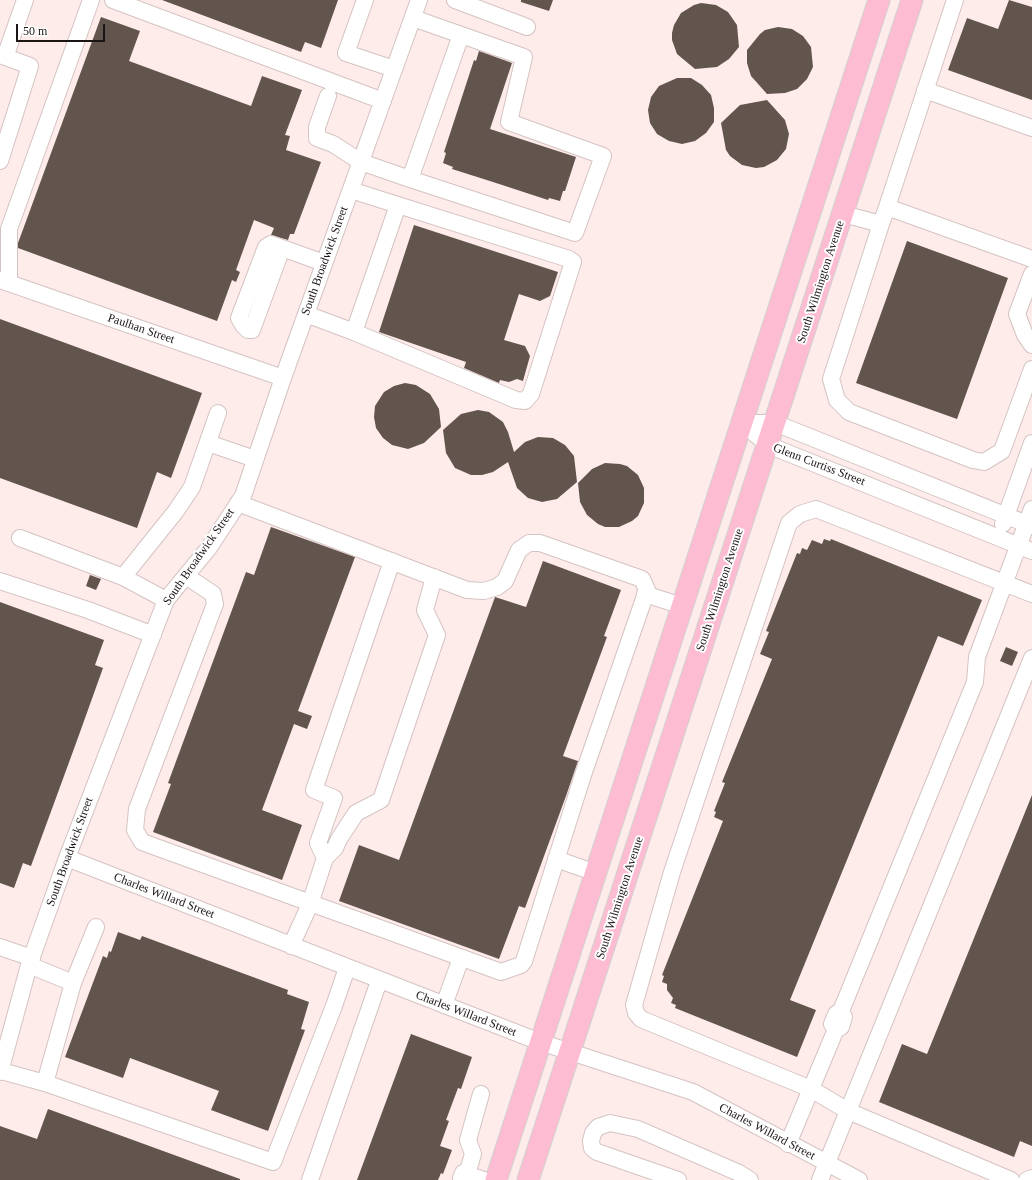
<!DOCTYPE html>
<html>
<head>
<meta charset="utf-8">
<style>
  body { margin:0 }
  #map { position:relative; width:1032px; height:1180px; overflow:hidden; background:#feecea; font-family:"Times New Roman",serif }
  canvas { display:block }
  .scale { position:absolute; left:16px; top:24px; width:89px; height:18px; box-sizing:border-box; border:2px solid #1b1514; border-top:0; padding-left:5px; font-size:12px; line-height:14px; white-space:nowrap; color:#1b1514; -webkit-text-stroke:3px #fefefe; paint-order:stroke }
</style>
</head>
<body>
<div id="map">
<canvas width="1032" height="1180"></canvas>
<div class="scale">50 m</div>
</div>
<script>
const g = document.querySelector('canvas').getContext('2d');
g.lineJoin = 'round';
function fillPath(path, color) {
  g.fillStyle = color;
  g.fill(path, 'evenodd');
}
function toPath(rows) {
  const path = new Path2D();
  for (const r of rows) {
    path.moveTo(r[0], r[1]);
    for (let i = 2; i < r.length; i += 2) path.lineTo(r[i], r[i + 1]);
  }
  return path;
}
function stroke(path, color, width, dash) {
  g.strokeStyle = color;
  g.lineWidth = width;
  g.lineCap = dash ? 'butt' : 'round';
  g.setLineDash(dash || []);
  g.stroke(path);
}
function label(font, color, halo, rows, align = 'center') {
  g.font = font + ' "Times New Roman",serif';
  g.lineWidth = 4;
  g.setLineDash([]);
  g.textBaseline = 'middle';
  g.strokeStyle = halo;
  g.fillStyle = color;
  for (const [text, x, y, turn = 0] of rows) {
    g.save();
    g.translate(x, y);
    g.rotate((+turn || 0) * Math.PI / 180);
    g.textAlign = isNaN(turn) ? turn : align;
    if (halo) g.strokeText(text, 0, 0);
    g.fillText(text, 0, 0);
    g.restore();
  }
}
const building = toPath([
  [162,0,338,0,321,48,305,42,301,52],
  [521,0,553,0,549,11,521,2],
  [1009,0,1032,7,1032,100,948,70,967,18,998,29],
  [701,3,716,5,728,12,737,25,739,47,729,59,717,67,695,69,677,54,672,40,672,33,674,25,681,13,694,5],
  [101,17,140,31,129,61,251,106,262,76,302,90,285,135,290,136,286,150,321,162,294,234,290,234,288,240,271,235,274,228,254,220,236,270,240,272,236,282,232,280,217,321,18,248,18,243],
  [778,27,792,29,803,36,811,47,813,67,807,79,797,89,785,93,767,94,751,76,747,63,747,50,760,34,765,30],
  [479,51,512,63,490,129,576,157,565,191,563,191,560,201,549,198,548,200,493,182,452,169,453,167,443,163,446,153,444,152,474,60,476,61],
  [677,78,691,78,702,85,711,95,714,108,714,122,706,133,695,141,682,144,669,141,657,134,650,123,648,110,651,97,659,86],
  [767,100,785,120,789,134,786,149,777,160,764,167,756,168,742,165,730,156,726,150,721,123,740,105],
  [414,225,558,272,550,296,540,301,519,294,504,340,525,346,530,356,523,381,517,379,509,382,500,380,499,383,464,368,466,362,379,332],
  [907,241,1008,278,957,419,856,383],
  [0,319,202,393,171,478,157,472,137,528,0,478],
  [405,383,416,385,430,394,439,409,441,427,424,443,408,449,392,445,383,438,376,428,374,417,375,406,384,392,394,386],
  [478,410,489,412,503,422,508,432,514,452,525,442,538,437,553,438,565,445,574,456,577,482,557,499,542,502,528,498,517,488,508,462,493,472,482,475,471,475,455,468,446,453,443,430,461,414],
  [605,463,620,464,627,466,638,475,644,488,644,503,638,516,632,521,619,527,605,527,598,524,587,515,580,502,578,483,592,469],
  [271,527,355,557,298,711,312,716,307,729,294,724,262,810,302,825,282,880,153,832,171,784,168,783,246,572,254,575],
  [824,539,830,541,831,539,982,600,963,646,938,636,790,1000,816,1010,797,1057,675,1008,676,1005,671,1003,673,998,667,990,667,984,662,982,664,976,662,975,723,821,714,817,716,812,714,811,725,783,722,782,772,659,760,654,769,632,766,631,797,553,800,554,802,548,807,550,812,540,822,544],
  [543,561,621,590,604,636,607,637,563,756,578,761,566,796,525,908,519,906,499,959,339,901,359,845,399,860,495,597,526,607],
  [90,575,101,579,96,590,86,586],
  [0,602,104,640,95,665,103,668,75,746,31,866,23,863,14,888,0,883],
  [1006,647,1018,652,1012,666,1000,661],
  [1032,795,1032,1146,1020,1141,1014,1157,879,1102,902,1044,927,1054],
  [118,932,140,940,142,936,288,990,287,994,309,1002,301,1029,305,1030,268,1131,211,1110,219,1091,130,1058,123,1078,65,1057,103,956,107,958,109,951,111,952],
  [411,1034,472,1057,461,1089,458,1088,446,1120,449,1121,440,1146,452,1150,443,1174,441,1173,438,1180,357,1180],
  [48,1109,240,1179,240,1180,0,1180,0,1126,37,1139]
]);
const minor = toPath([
  [113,0,383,101],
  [365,0,346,53,394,69],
  [455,0,527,27],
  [413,18,524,57,509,122,603,156,575,233,410,179,461,35],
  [0,55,30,66,0,161],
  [5,57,25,0],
  [925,90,1032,128],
  [328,96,317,127,317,138,333,144,361,162,410,179],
  [351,190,382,200,569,259,573,262,531,394,525,401,516,400,354,332,398,205],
  [887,207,955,0],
  [843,214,881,224,887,207,1032,259],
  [881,224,831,379,837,400,849,412,973,460,984,462,1002,451,1032,369],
  [282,248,252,330,248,330,243,325,239,318,266,247,271,244,282,248,324,263],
  [1032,274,1017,314,1025,335,1032,345],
  [0,280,283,378],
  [9,283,9,229,91,0],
  [306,314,354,332],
  [742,423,768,445,1032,551],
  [742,423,775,423,1032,526],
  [208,443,255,459],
  [1003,524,1032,443],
  [20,538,123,577],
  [186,576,213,594,215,604,137,809,135,830,142,842,501,972,521,965,524,961,583,775,647,590,642,579,540,543,529,543,519,550,505,581,497,587,484,591,467,590,238,503],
  [0,581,88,610,153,635],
  [645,594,682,606],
  [166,600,123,577,176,511,192,487,218,413],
  [67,858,540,1042,693,1092,859,1180],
  [325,858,318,843,334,798,314,790,392,561],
  [556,859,596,873],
  [291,946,310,904,325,858,335,848,339,839,356,813,381,800,437,635,425,610,434,577],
  [0,947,32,958],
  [29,965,73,983,45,1083,273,1162,334,1006,347,968],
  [73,983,96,927],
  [444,1005,461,958],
  [841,1011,975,682,977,657,1032,509],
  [1,1071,45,1083],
  [0,1072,29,965,67,858,166,600,208,549,243,496,283,378,419,0],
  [788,1144,836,1029,841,1027,844,1017,841,1011,836,1014,832,1024,836,1029],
  [467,1174,473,1154,468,1140,481,1094],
  [461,1178,463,1173,484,1180],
  [310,1180,379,981],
  [678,1180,597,1152,592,1148,591,1141,593,1133,598,1127,610,1123,638,1129,739,1173,750,1180],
  [820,1180,1032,658],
  [1011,1180,848,1111,811,1089,641,1019,636,1013,634,1005,672,872,789,523,800,514,816,509,1032,594],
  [1027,1180,1032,1178]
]);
const major = toPath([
  [496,1180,879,0],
  [528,1180,912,0]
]);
const streetNames = [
  ["South Broadwick Street",325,261,-70],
  ["South Wilmington Avenue",821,282,-72],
  ["Paulhan Street",141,329,19],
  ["Glenn Curtiss Street",819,465,21],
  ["South Broadwick Street",199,557,-55],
  ["South Wilmington Avenue",720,590,-72],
  ["South Broadwick Street",70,852,-70],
  ["Charles Willard Street",164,896,21],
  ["South Wilmington Avenue",620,898,-72],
  ["Charles Willard Street",466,1014,21],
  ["Charles Willard Street",767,1132,28]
];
fillPath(building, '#62554e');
stroke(minor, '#d4c3c2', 18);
stroke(major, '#d1d0d0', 23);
stroke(minor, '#fff', 16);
stroke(major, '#febcd3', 21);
label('12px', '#1b1514', '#fefefe', streetNames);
</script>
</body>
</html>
